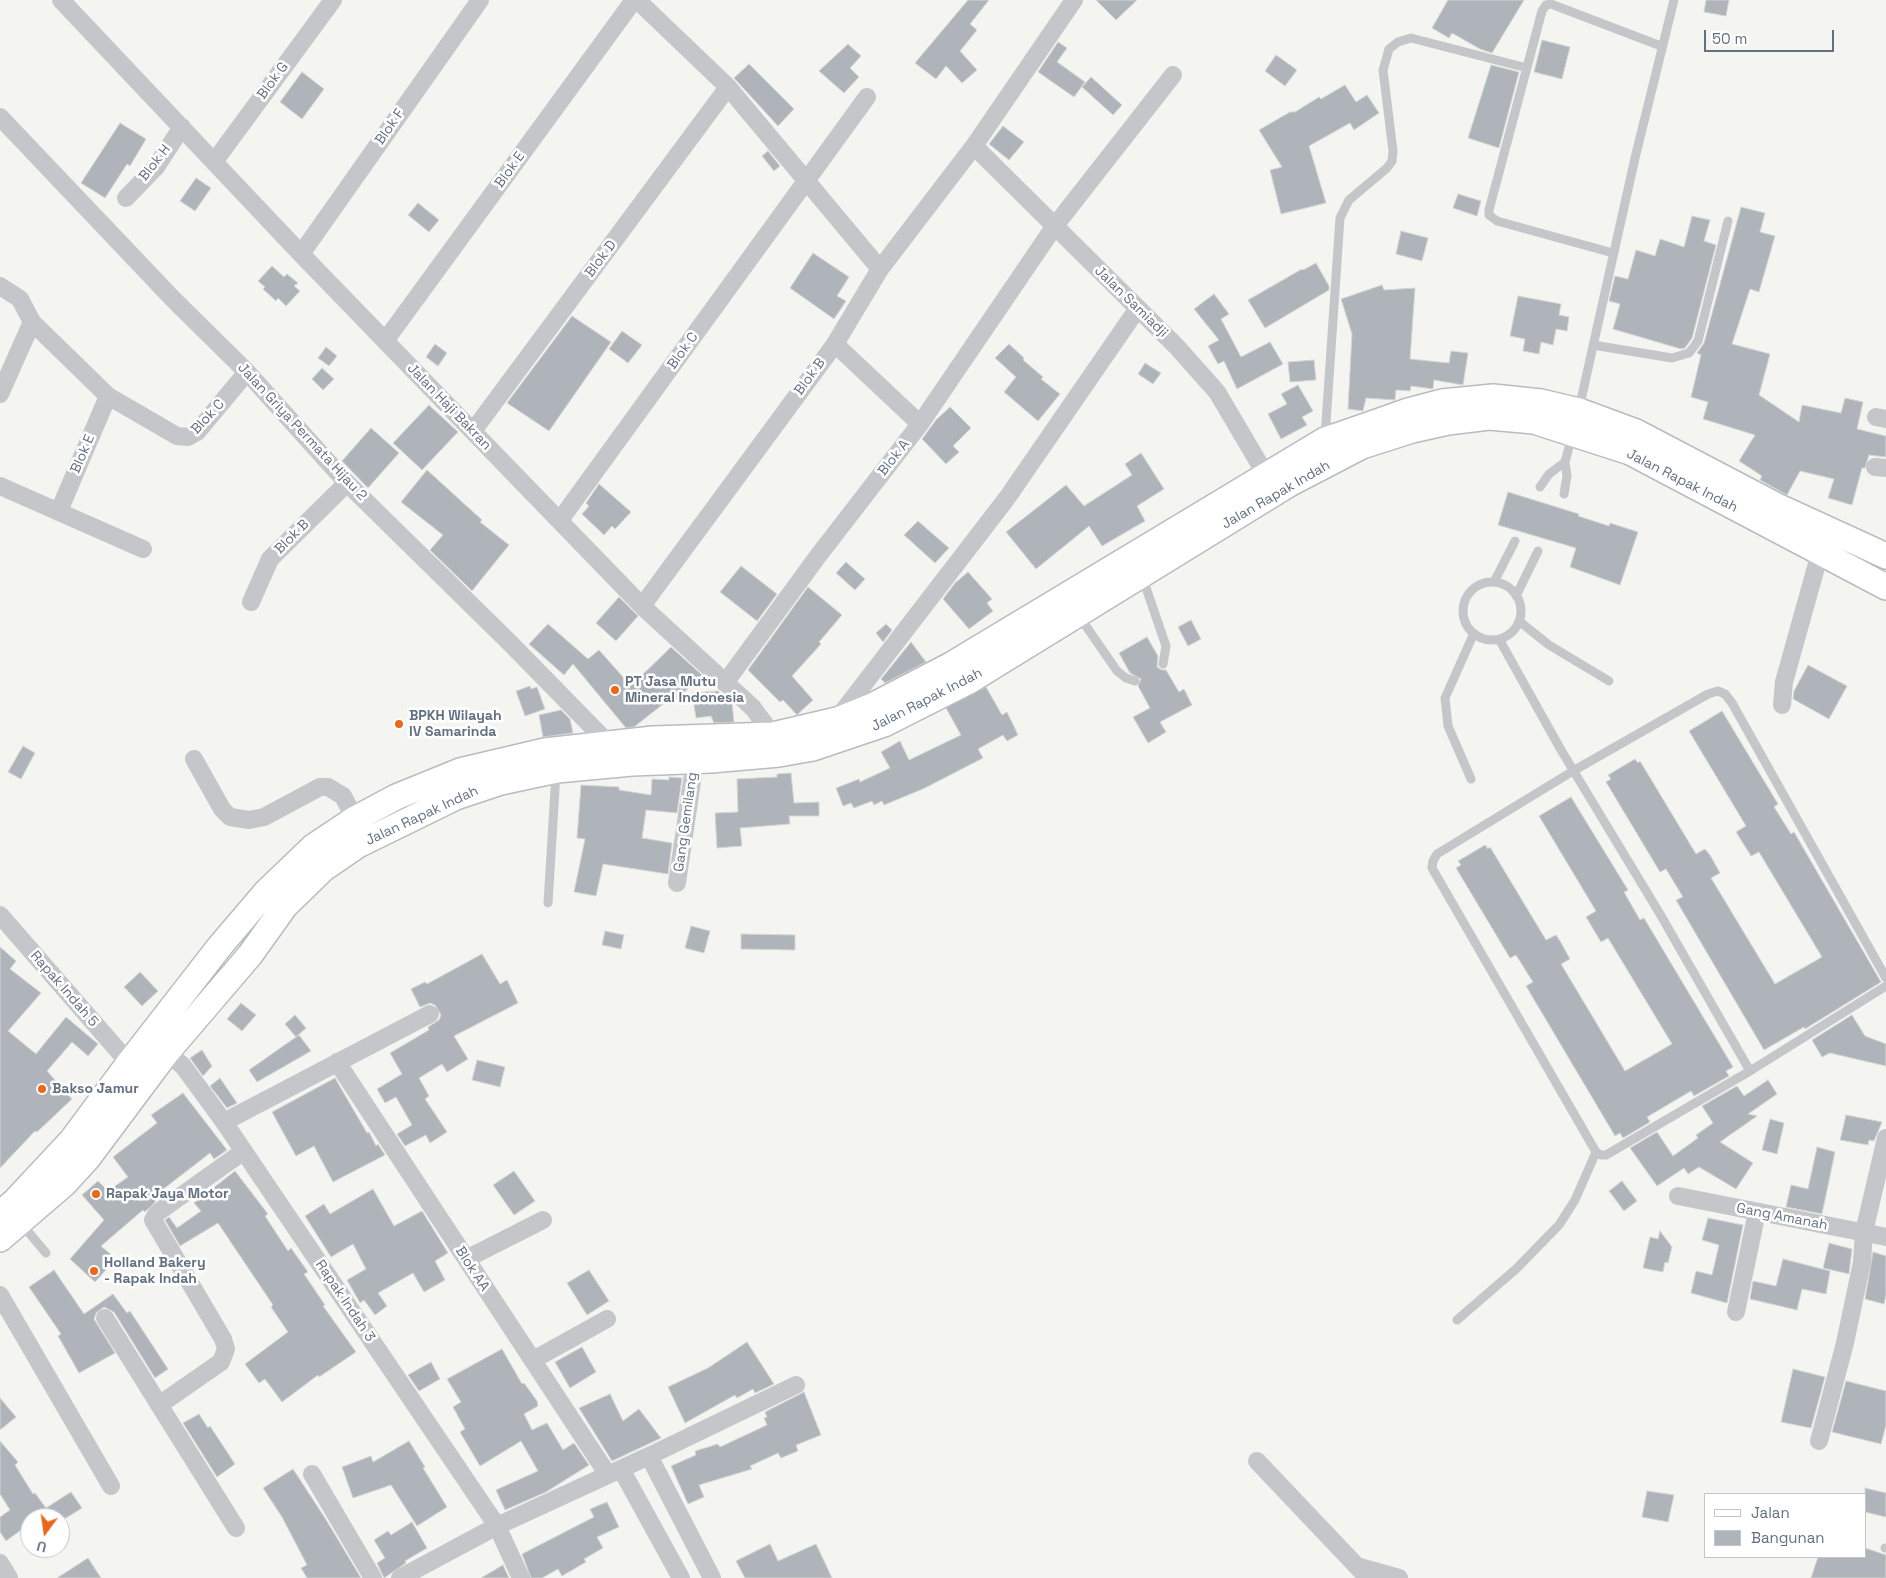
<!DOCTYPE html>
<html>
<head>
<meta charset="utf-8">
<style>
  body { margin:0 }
  #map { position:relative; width:1886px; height:1578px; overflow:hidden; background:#f4f5f0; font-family:"Space Grotesk",sans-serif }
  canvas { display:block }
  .legend { position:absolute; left:1704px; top:1493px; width:162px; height:65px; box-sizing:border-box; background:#fff; border:1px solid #c0c6cd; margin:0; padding:6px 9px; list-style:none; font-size:15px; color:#627082 }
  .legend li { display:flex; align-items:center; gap:10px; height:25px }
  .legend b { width:25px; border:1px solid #c0c6cd }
  .north { position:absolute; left:20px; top:1508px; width:50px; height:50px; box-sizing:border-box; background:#fff; border:1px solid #c0c6cd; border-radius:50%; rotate:194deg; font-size:14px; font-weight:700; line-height:20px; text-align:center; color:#627082 }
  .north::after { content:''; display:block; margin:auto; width:18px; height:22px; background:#ea671b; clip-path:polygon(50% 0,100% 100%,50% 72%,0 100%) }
  .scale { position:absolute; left:1704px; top:30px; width:130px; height:22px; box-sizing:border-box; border:2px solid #627082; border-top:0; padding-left:6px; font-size:15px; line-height:18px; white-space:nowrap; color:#627082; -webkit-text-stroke:4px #fff; paint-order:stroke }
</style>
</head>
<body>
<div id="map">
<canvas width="1886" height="1578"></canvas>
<ul class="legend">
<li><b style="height:6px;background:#fff"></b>Jalan</li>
<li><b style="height:14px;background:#aeb4ba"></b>Bangunan</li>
</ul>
<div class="north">U</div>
<div class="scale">50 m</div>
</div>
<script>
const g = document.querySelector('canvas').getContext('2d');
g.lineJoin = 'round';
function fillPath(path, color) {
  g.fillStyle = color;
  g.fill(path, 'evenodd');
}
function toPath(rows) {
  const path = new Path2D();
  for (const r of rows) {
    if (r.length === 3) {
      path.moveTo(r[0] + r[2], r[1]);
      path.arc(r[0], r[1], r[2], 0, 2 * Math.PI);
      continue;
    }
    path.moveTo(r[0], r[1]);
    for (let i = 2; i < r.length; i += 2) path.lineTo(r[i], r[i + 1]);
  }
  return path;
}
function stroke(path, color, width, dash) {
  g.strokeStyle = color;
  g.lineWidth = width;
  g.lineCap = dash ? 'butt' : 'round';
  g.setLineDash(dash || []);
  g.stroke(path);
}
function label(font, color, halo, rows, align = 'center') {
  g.font = font + ' "Space Grotesk",sans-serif';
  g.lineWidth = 5;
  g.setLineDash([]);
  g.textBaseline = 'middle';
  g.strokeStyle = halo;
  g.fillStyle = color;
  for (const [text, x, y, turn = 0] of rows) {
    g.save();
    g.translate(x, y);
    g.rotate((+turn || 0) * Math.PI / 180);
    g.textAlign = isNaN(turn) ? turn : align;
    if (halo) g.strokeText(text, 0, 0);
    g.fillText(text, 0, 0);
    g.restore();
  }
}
const building = toPath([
  [968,0,989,0,970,24,977,30,960,51,977,70,962,83,946,66,936,79,915,63,968,0],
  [1096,0,1137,0,1116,20,1096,0],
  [1448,0,1524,0,1492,53,1480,49,1452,33,1449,38,1432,28,1448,0],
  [1706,0,1729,0,1726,16,1704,12,1706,0],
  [1542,40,1570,47,1562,79,1534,72,1542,40],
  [1058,42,1067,48,1057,62,1085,82,1074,97,1038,72,1058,42],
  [848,44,861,56,850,68,859,77,844,93,819,71,848,44],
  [1276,55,1297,70,1285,86,1265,71,1276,55],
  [749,64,794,109,778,126,734,78,749,64],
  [1491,65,1519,72,1499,148,1468,138,1491,65],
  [302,72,324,89,302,119,280,102,302,72],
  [1091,77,1122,105,1113,115,1082,87,1091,77],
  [1345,85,1356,102,1367,95,1379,113,1354,130,1350,123,1309,146,1326,203,1281,214,1270,170,1282,167,1259,130,1290,112,1295,112,1319,97,1321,99,1345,85],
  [120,123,146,139,130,166,127,164,105,198,81,183,120,123],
  [1003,126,1024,142,1009,160,989,144,1003,126],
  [768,151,780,166,774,171,762,156,768,151],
  [196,178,211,188,195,211,180,201,196,178],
  [1458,194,1481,201,1477,216,1453,208,1458,194],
  [418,203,439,220,429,232,408,215,418,203],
  [1741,207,1765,213,1760,232,1775,236,1759,292,1750,289,1732,344,1770,354,1759,395,1799,422,1802,405,1841,413,1845,398,1863,402,1857,429,1886,436,1886,457,1869,455,1865,468,1862,468,1852,505,1828,498,1834,479,1800,471,1787,495,1760,480,1762,476,1739,461,1755,435,1703,419,1708,402,1691,397,1701,355,1697,353,1704,343,1741,207],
  [1692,216,1710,220,1704,241,1716,245,1692,338,1685,348,1681,349,1613,329,1620,304,1609,301,1615,276,1628,279,1636,250,1655,256,1660,239,1684,247,1692,216],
  [1401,231,1428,238,1422,261,1396,254,1401,231],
  [813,253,849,277,837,296,846,301,834,319,790,288,813,253],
  [1316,263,1329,286,1329,290,1265,328,1248,300,1302,269,1303,270,1316,263],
  [272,266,284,277,287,274,298,283,294,286,300,291,286,306,278,298,276,301,263,289,265,287,258,281,272,266],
  [1382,285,1384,290,1415,288,1410,359,1449,363,1451,351,1468,353,1463,385,1434,380,1433,389,1411,386,1410,391,1396,390,1395,400,1366,398,1363,411,1348,409,1352,334,1341,299,1382,285],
  [1214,294,1229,314,1221,319,1241,357,1270,342,1283,364,1237,389,1224,361,1218,364,1208,346,1219,340,1194,309,1214,294],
  [1518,296,1561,304,1559,315,1569,317,1567,331,1556,329,1553,345,1541,342,1539,354,1523,351,1525,339,1510,336,1518,296],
  [572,316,611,342,549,431,507,403,572,316],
  [622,331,642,345,628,363,609,349,622,331],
  [435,344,447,353,438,366,426,357,435,344],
  [1009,344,1024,358,1023,360,1043,377,1041,379,1060,394,1038,421,1004,392,1016,377,995,358,1009,344],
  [326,347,337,356,329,366,318,358,326,347],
  [1314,360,1316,380,1290,382,1288,362,1314,360],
  [1145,363,1161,373,1153,384,1138,374,1145,363],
  [322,368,334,379,323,390,312,379,322,368],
  [1298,385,1313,411,1302,417,1307,425,1281,439,1268,414,1287,404,1281,394,1298,385],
  [429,405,458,432,422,470,393,443,429,405],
  [950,407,971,428,953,446,959,452,946,464,922,439,936,420,950,407],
  [371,428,399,453,368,488,342,461,371,428],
  [1141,453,1164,489,1137,506,1145,521,1102,546,1089,526,1036,569,1006,532,1066,485,1084,506,1132,475,1125,464,1141,453],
  [427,470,482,520,480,522,509,545,472,591,430,550,443,535,401,502,427,470],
  [599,484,631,512,615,529,612,526,604,535,582,514,589,506,586,503,599,484],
  [1508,492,1579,514,1578,516,1609,526,1610,523,1638,532,1620,585,1570,567,1576,548,1498,525,1508,492],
  [918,521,949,548,935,563,904,535,918,521],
  [846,562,865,579,855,590,836,573,846,562],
  [741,566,777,594,757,621,720,592,741,566],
  [968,572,992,599,987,603,993,611,969,629,943,599,955,583,968,572],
  [808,587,842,615,819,642,821,644,792,676,813,700,797,715,783,700,780,702,748,670,808,587],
  [619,597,638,616,616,641,596,623,619,597],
  [1191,620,1201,639,1188,646,1178,627,1191,620],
  [548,624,588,659,599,650,631,686,671,647,702,675,671,705,667,701,634,727,626,728,573,664,564,675,529,644,548,624],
  [886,624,892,630,883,642,876,633,886,624],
  [1147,637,1158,656,1157,667,1162,670,1166,670,1179,692,1184,689,1192,705,1160,722,1166,732,1148,743,1133,717,1150,708,1138,686,1141,679,1130,673,1119,653,1147,637],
  [911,642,926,662,885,683,881,679,911,642],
  [1808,665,1847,686,1829,719,1793,699,1794,691,1808,665],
  [530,686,531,689,537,687,545,709,525,716,516,691,530,686],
  [986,687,1002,715,1007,712,1018,735,1007,741,1003,735,978,749,983,758,925,788,884,805,882,801,874,805,872,801,854,808,851,803,843,806,836,788,859,779,860,782,890,768,881,752,900,741,909,760,961,735,946,708,986,687],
  [718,691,732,703,734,722,714,723,711,716,696,718,692,693,718,691],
  [561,710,570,719,573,733,543,737,539,715,561,710],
  [1722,711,1778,804,1774,807,1791,834,1794,832,1881,982,1805,1029,1804,1027,1764,1050,1676,900,1683,897,1666,869,1660,872,1606,782,1611,779,1608,775,1635,759,1638,763,1640,761,1696,854,1705,849,1710,855,1720,873,1711,878,1775,984,1822,957,1759,852,1751,856,1736,832,1746,826,1689,731,1722,711],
  [23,746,35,753,21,779,8,772,23,746],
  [791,773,794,803,819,802,819,816,789,816,790,824,740,828,742,846,717,848,715,813,738,812,737,779,777,777,777,774,791,773],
  [669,777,682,778,677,813,646,810,642,838,672,843,668,874,603,864,596,896,574,892,585,839,577,838,581,785,619,787,619,790,651,795,652,779,669,780,669,777],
  [1571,797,1628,890,1624,892,1640,920,1644,918,1733,1067,1726,1071,1729,1076,1694,1096,1691,1091,1647,1117,1650,1122,1623,1138,1620,1133,1615,1136,1526,986,1533,982,1516,955,1510,958,1456,868,1461,865,1458,861,1485,845,1488,849,1490,847,1546,940,1556,935,1560,941,1570,959,1561,964,1625,1071,1672,1044,1608,938,1601,942,1586,917,1596,911,1539,816,1571,797],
  [691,926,710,931,704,953,685,948,691,926],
  [605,931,624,935,621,949,602,945,605,931],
  [741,934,795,935,795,950,741,949,741,934],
  [0,947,16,961,10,969,41,993,8,1031,36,1054,66,1017,98,1044,88,1056,72,1042,47,1071,72,1099,37,1132,35,1131,0,1168,0,947],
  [482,954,500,984,507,980,518,1003,454,1036,468,1059,447,1072,442,1064,419,1078,429,1096,425,1099,447,1132,430,1143,426,1135,405,1146,397,1134,412,1125,396,1097,385,1103,377,1089,402,1074,390,1053,429,1030,428,1027,439,1020,441,1015,435,1005,430,1003,420,1007,411,989,425,982,427,984,482,954],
  [140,972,158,991,142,1006,124,987,140,972],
  [241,1003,256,1015,242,1031,227,1019,241,1003],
  [295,1015,306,1028,296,1037,285,1024,295,1015],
  [1852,1015,1865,1036,1886,1044,1886,1066,1830,1053,1822,1057,1812,1040,1852,1015],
  [299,1035,311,1051,257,1082,249,1070,299,1035],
  [202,1050,212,1066,203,1076,190,1058,202,1050],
  [477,1060,505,1067,500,1087,472,1080,477,1060],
  [220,1078,237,1103,227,1108,210,1086,220,1078],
  [335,1078,367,1133,369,1132,376,1146,378,1144,385,1155,333,1182,314,1146,296,1156,272,1112,335,1078],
  [1768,1080,1777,1094,1748,1114,1757,1116,1720,1142,1753,1163,1736,1189,1699,1167,1688,1174,1684,1168,1657,1186,1630,1148,1657,1132,1673,1156,1698,1138,1696,1135,1713,1123,1702,1106,1737,1086,1744,1096,1768,1080],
  [183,1093,227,1150,214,1159,210,1153,153,1197,156,1201,145,1212,143,1210,101,1246,116,1259,95,1282,70,1259,104,1220,82,1195,98,1181,108,1191,128,1177,113,1157,157,1123,151,1115,183,1093],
  [1846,1115,1882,1122,1874,1141,1869,1140,1868,1145,1840,1140,1846,1115],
  [1770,1119,1784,1123,1777,1154,1762,1150,1770,1119],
  [1817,1147,1835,1152,1822,1214,1786,1207,1791,1185,1808,1189,1817,1147],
  [235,1171,268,1214,265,1216,288,1251,291,1248,308,1272,304,1274,325,1305,323,1306,356,1352,319,1377,318,1375,282,1402,265,1379,259,1383,245,1364,288,1332,271,1307,273,1305,218,1223,180,1246,165,1220,169,1217,177,1228,201,1211,194,1203,235,1171],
  [514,1171,535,1201,514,1215,493,1185,514,1171],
  [1622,1181,1637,1201,1624,1211,1609,1191,1622,1181],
  [373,1189,394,1226,422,1211,448,1253,435,1261,445,1280,424,1292,413,1273,378,1293,387,1306,375,1315,364,1300,360,1303,347,1280,366,1269,353,1244,331,1257,305,1216,324,1204,330,1214,373,1189],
  [1708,1218,1743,1225,1727,1303,1691,1293,1696,1271,1712,1275,1719,1245,1702,1240,1708,1218],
  [1660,1231,1672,1247,1668,1263,1665,1262,1663,1272,1643,1268,1650,1237,1658,1239,1660,1231],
  [1829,1243,1852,1249,1849,1274,1823,1268,1829,1243],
  [1873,1252,1886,1256,1886,1295,1884,1304,1865,1299,1873,1252],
  [1783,1259,1830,1271,1826,1294,1802,1289,1797,1310,1750,1299,1753,1281,1776,1286,1783,1259],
  [54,1270,84,1314,113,1294,127,1313,130,1311,168,1369,155,1378,114,1312,104,1307,96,1313,94,1319,115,1353,79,1373,58,1336,61,1334,29,1287,54,1270],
  [589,1270,609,1301,587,1315,567,1283,589,1270],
  [747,1342,774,1384,755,1393,753,1389,737,1398,735,1395,685,1423,668,1387,708,1368,747,1342],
  [582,1347,596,1372,570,1388,555,1362,582,1347],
  [502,1349,522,1384,524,1383,537,1401,538,1406,524,1414,532,1430,547,1423,563,1450,574,1443,589,1465,546,1492,505,1510,496,1490,538,1471,521,1441,480,1466,460,1432,465,1429,453,1407,461,1402,447,1379,502,1349],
  [431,1362,440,1379,419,1391,408,1375,431,1362],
  [1793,1369,1825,1377,1811,1428,1781,1422,1793,1369],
  [1846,1381,1886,1391,1886,1425,1881,1444,1832,1432,1846,1381],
  [804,1392,821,1435,796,1445,798,1451,781,1458,778,1453,750,1466,752,1469,699,1485,704,1497,688,1504,671,1466,696,1455,695,1451,718,1444,720,1447,767,1425,764,1418,767,1417,765,1412,804,1392],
  [610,1394,623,1421,639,1409,661,1438,612,1461,579,1408,610,1394],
  [0,1398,16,1417,0,1430,0,1398],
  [199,1414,208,1428,210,1426,235,1464,217,1477,183,1423,199,1414],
  [0,1441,18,1462,15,1465,33,1494,35,1493,46,1508,71,1492,82,1508,66,1518,30,1518,30,1543,21,1530,6,1541,0,1532,0,1517,10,1510,0,1494,0,1441],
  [409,1441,425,1467,423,1468,447,1507,417,1526,391,1485,353,1498,342,1467,371,1456,373,1462,409,1441],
  [293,1469,325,1518,361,1578,307,1578,301,1568,307,1565,282,1517,263,1488,293,1469],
  [1865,1488,1886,1493,1886,1517,1865,1512,1865,1488],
  [1647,1491,1674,1495,1668,1522,1642,1517,1647,1491],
  [607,1502,619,1527,597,1537,603,1548,584,1559,586,1562,562,1576,558,1569,542,1578,531,1578,522,1554,594,1517,590,1509,607,1502],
  [412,1522,427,1548,405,1561,406,1563,384,1578,377,1563,385,1558,374,1540,388,1531,391,1535,412,1522],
  [770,1544,778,1561,816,1544,832,1578,745,1578,736,1561,770,1544],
  [1865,1548,1886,1555,1886,1578,1811,1578,1818,1557,1865,1557,1865,1548],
  [88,1558,101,1578,57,1578,88,1558],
  [503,1565,509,1578,481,1578,503,1565]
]);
const lane = toPath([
  [1613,253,1497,221,1489,215,1489,210,1542,11,1546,5,1551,4,1661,46],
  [1593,345,1672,358,1689,353,1698,341,1728,221],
  [1579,409,1635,158,1674,0],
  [1325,437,1340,218,1349,200,1387,168,1392,161,1393,151,1383,70,1389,49,1398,42,1411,38,1527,68],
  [1540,487,1549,474,1565,462],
  [1564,494,1567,476,1565,462,1572,436],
  [1142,576,1166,646,1163,664],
  [1494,582,1515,541],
  [1492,611,29],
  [1516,596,1538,551],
  [1079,616,1117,671,1126,678,1135,681],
  [1519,621,1549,645,1609,681],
  [1499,639,1561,750,1660,914,1750,1071],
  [1471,779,1448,726,1445,698,1474,633],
  [548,903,556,773],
  [1886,978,1732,703,1725,694,1718,691,1708,694,1573,771,1437,854,1433,861,1432,868,1596,1152,1601,1155,1606,1155,1750,1071,1886,986],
  [20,1222,46,1253],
  [1457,1320,1516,1269,1559,1225,1575,1200,1596,1152],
  [1885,1548,1886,1548]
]);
const street = toPath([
  [61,0,301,254,642,606,753,708,773,735],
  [637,0,728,87,880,269],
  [0,117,173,299,247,372,347,483,509,642,608,743],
  [974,146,1177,347,1217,392,1266,475],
  [214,162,333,0],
  [126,198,156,167,182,127],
  [301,254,480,0],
  [0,286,20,299,32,322,108,396,177,436,188,437,197,432,247,372],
  [385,341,634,0],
  [835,344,920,424],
  [0,394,32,322],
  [1876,417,1886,419],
  [473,431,728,87],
  [1875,467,1886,468],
  [0,486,143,549],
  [59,511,108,396],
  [560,520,867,97],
  [251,602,270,559,347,483],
  [642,606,835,344,880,269,974,146,1074,0],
  [725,683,818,556,920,424,1054,227,1173,75],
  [1782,705,1784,682,1820,553],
  [837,719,1007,498,1138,308],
  [194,759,222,809,230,817,249,820,264,817,320,787,328,787,343,796,355,819],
  [677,883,695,761],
  [0,915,129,1063],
  [158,1045,183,1066,224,1122,497,1526,521,1578],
  [337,1062,608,1475],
  [224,1122,430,1014],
  [1678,1196,1886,1237],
  [466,1259,543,1220],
  [0,1295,111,1486],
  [1736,1312,1757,1212],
  [105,1318,236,1528],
  [533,1360,607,1319],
  [159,1405,221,1362,226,1349,223,1339,153,1220,157,1213,244,1151],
  [1819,1441,1845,1343,1862,1262,1864,1232,1886,1138],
  [649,1456,796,1385],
  [1257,1461,1368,1578],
  [621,1469,681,1578],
  [312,1474,373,1578],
  [0,1563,9,1578],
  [1360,1567,1399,1578],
  [400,1578,497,1526,649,1456,712,1578]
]);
const secondary = toPath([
  [0,1214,14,1202,72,1140,129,1063,220,946,266,892,313,847,355,819,396,797,460,771,545,751,653,739,773,735,837,720,872,706,951,665,1325,440,1357,429,1408,411,1442,402,1493,397,1541,402,1579,411,1636,432,1777,506,1886,556],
  [0,1239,64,1184,87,1159,167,1052,250,955,285,906,323,869,358,845,456,797,501,782,557,770,632,763,711,760,779,754,813,748,884,724,969,681,1289,484,1362,446,1412,430,1448,422,1489,417,1534,421,1630,452,1886,587]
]);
const markers = [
  [615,690,5,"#ea671b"],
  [399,724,5,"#ea671b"],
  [42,1089,5,"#ea671b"],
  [96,1194,5,"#ea671b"],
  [94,1271,5,"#ea671b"]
];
const streetNames = [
  ["Blok G",273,81,-54],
  ["Blok F",390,127,-55],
  ["Blok H",155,163,-52],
  ["Blok E",510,170,-54],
  ["Blok D",601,259,-53],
  ["Jalan Samiadji",1131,302,44],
  ["Blok C",683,351,-54],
  ["Blok B",810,377,-54],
  ["Jalan Haji Bakran",449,407,46],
  ["Blok C",208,417,-47],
  ["Jalan Griya Permata Hijau 2",302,432,47],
  ["Blok E",83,454,-67],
  ["Blok A",894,458,-52],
  ["Jalan Rapak Indah",1682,481,27],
  ["Jalan Rapak Indah",1276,495,-30],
  ["Blok B",292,537,-45],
  ["Jalan Rapak Indah",927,700,-27],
  ["Jalan Rapak Indah",422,816,-25],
  ["Gang Gemilang",686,822,-82],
  ["Rapak Indah 5",64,989,49],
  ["Gang Amanah",1782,1217,11],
  ["Blok AA",472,1269,57],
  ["Rapak Indah 3",345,1301,56]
];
const poiNames = [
  ["PT Jasa Mutu",625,682],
  ["Mineral Indonesia",625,698],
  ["BPKH Wilayah",409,716],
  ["IV Samarinda",409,732],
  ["Bakso Jamur",52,1089],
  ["Rapak Jaya Motor",106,1194],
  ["Holland Bakery",104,1263],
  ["- Rapak Indah",104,1279]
];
fillPath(building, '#aeb4ba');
stroke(building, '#d5d6d3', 1);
stroke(secondary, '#b8bbc0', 28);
stroke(lane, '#c4c6ca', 9);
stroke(street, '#c4c6ca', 18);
stroke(secondary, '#fff', 25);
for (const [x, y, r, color] of markers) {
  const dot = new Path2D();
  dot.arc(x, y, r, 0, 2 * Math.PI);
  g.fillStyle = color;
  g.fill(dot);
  stroke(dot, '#fff', 2);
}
label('14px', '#627082', '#fff', streetNames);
label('bold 14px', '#627082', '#fff', poiNames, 'left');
</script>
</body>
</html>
